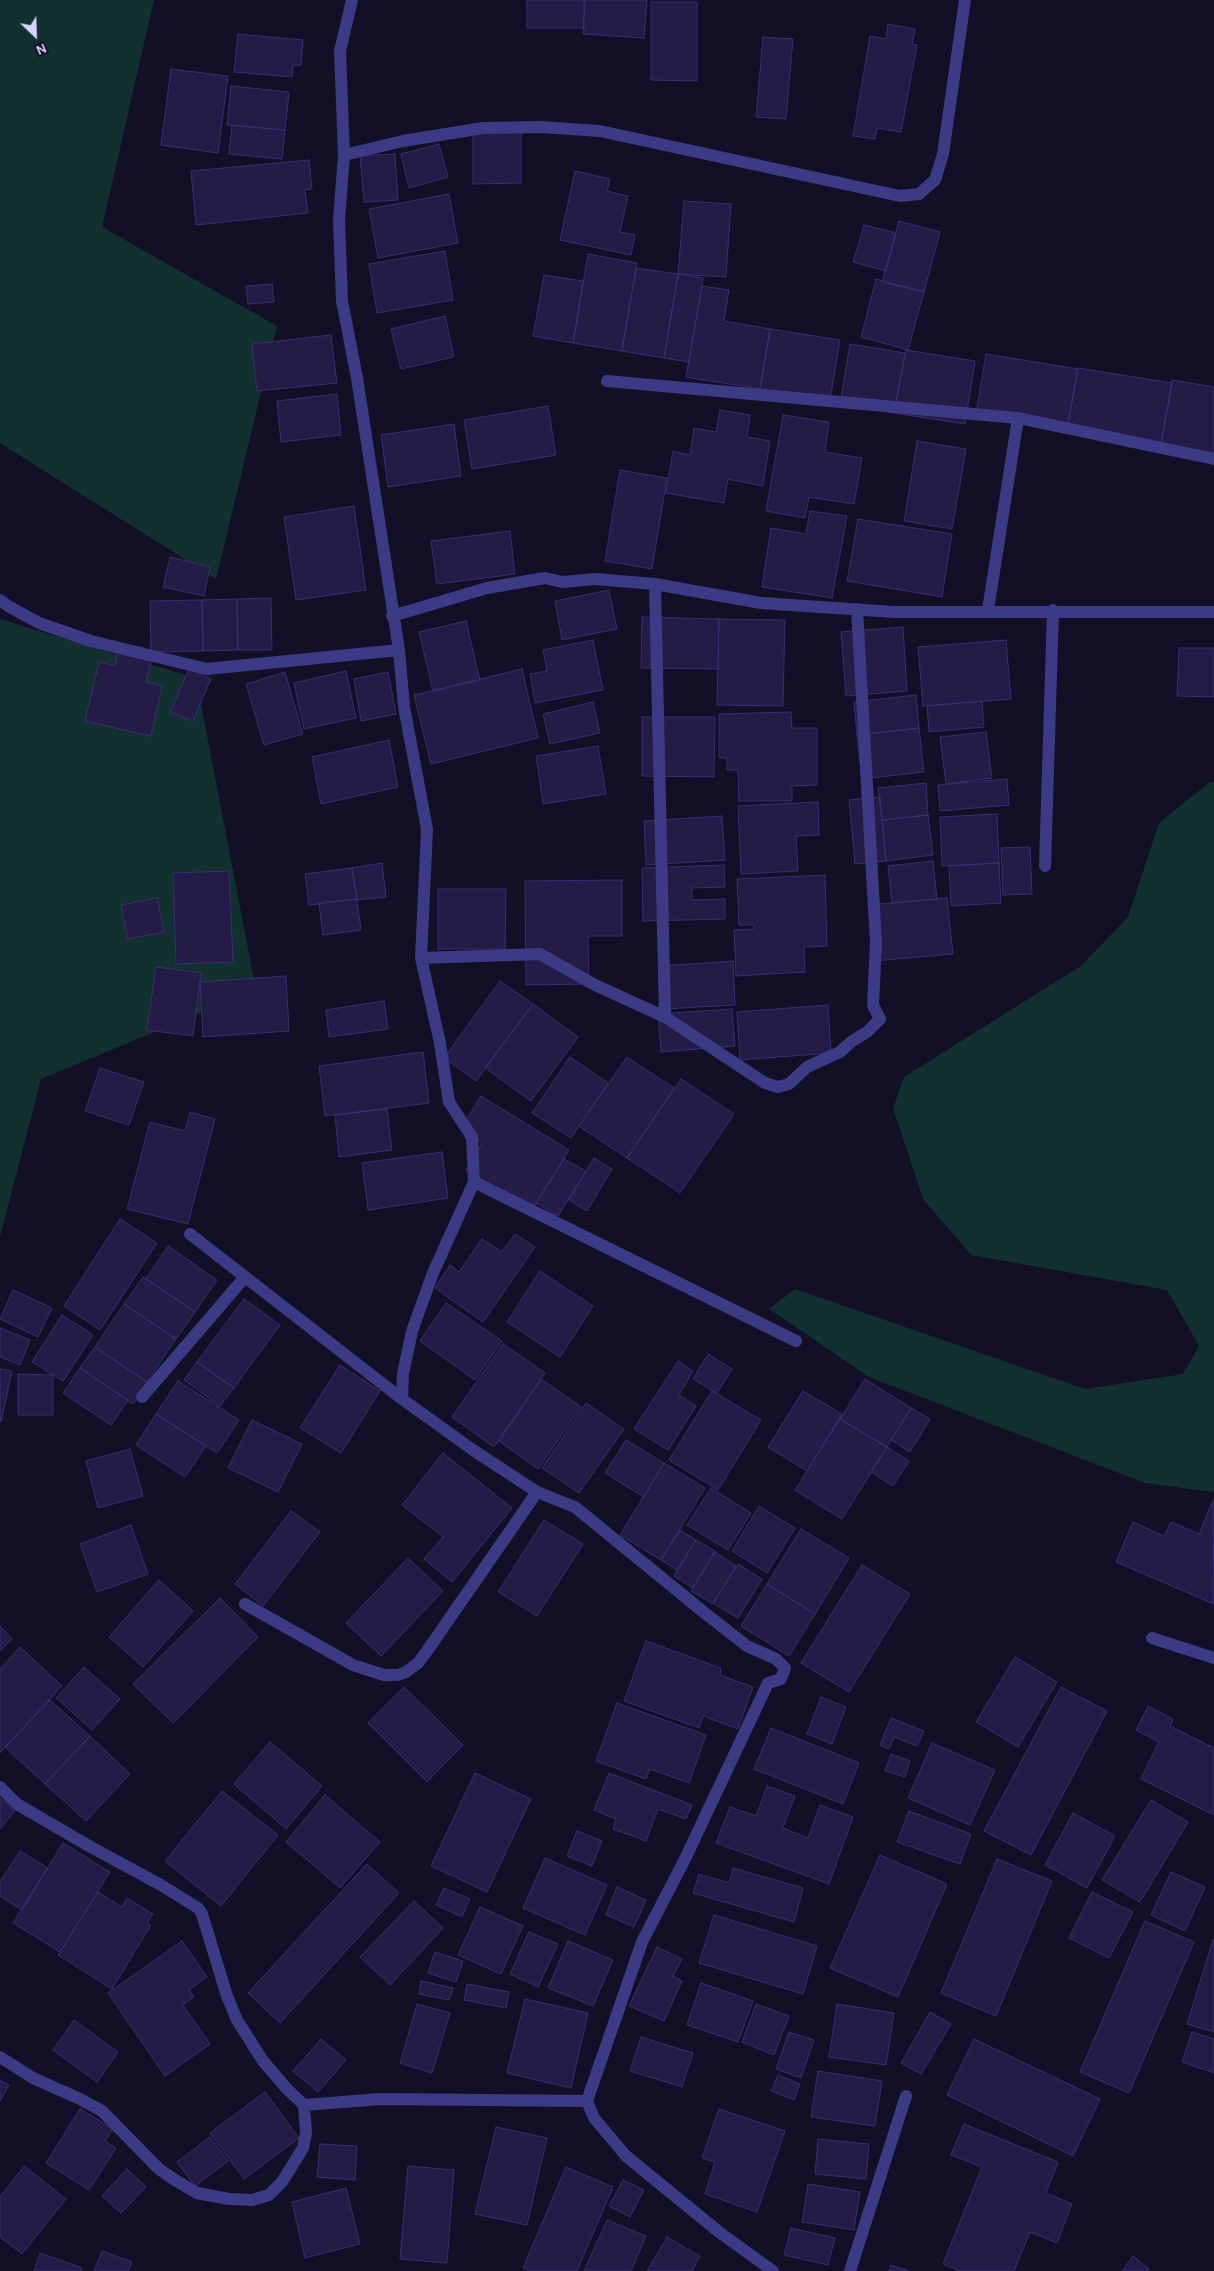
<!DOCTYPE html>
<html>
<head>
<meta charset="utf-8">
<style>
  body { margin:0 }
  #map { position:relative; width:1214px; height:2271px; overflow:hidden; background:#130f26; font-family:Karla,sans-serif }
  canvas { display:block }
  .north { position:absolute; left:10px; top:10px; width:50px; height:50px; -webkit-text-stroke:4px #130f26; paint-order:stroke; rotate:156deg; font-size:14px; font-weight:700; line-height:20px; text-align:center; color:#d9d4ff }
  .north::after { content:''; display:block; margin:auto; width:18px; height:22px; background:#d9d4ff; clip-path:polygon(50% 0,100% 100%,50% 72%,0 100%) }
</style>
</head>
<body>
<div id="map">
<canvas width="1214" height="2271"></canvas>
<div class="north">N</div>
</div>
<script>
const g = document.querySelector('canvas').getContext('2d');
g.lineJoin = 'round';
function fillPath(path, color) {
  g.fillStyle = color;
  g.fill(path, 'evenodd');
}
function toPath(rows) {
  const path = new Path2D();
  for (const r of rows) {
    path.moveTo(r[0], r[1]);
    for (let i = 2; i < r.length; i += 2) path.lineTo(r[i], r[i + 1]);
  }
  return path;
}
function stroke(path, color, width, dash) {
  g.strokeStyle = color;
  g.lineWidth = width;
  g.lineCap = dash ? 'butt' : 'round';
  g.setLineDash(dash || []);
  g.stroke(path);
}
const green = toPath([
  [0,0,154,0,102,227,277,326,216,579,0,443],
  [0,619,196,678,256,990,41,1079,0,1237],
  [1210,782,1214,782,1214,1492,1145,1483,869,1377,769,1309,795,1289,1085,1389,1183,1374,1199,1346,1167,1290,971,1255,923,1199,893,1108,904,1077,1081,966,1128,917,1159,823]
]);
const building = toPath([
  [527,0,584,0,584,28,527,28,527,0],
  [585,0,647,0,644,38,583,34,585,0],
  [651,2,697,2,697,81,651,80,651,2],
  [888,24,915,29,912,44,917,45,901,132,877,128,875,139,853,136,870,36,886,39,888,24],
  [238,34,303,40,301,65,293,65,292,77,234,72,238,34],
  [763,37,793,39,786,119,756,117,763,37],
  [171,69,228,76,218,153,161,145,171,69],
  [231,86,289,92,285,130,227,125,231,86],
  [232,125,285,130,282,159,229,154,232,125],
  [473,132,521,132,521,183,473,184,473,132],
  [439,144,448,177,409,188,401,154,439,144],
  [395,154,398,200,364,202,360,156,395,154],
  [309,160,312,189,305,190,308,213,196,225,191,171,309,160],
  [575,171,610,179,607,191,628,196,620,232,635,235,631,255,560,240,575,171],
  [449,194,458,243,378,258,369,209,449,194],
  [684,201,731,204,726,277,678,274,684,201],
  [899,221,940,232,924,292,882,282,899,221],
  [864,225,896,233,886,271,853,262,864,225],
  [445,251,453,300,377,313,369,264,445,251],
  [588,254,637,263,622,351,573,343,588,254],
  [636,268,678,274,664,358,622,351,636,268],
  [678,274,703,278,689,362,664,358,678,274],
  [544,275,583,281,573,343,533,336,544,275],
  [876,279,924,292,908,350,861,337,876,279],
  [272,284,274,302,248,304,246,286,272,284],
  [702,286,729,290,724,321,770,329,760,389,686,377,702,286],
  [445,316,454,357,401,369,391,329,445,316],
  [770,329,840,340,829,405,760,389,770,329],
  [331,335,337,383,257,391,252,344,331,335],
  [850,344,905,353,894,413,840,404,850,344],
  [906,350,975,361,965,424,894,413,906,350],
  [986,354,1078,369,1067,429,976,414,986,354],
  [1078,368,1172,383,1161,444,1067,429,1078,368],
  [1172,380,1214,387,1214,453,1161,444,1172,380],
  [337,394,341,435,281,442,277,401,337,394],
  [548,406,556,455,472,469,464,420,548,406],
  [720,410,750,415,747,437,770,441,763,486,728,479,724,503,666,493,673,451,690,455,694,428,716,432,720,410],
  [783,415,829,422,825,452,862,458,854,504,809,497,805,518,766,511,783,415],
  [454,424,461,476,388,487,381,435,454,424],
  [917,441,966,449,952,529,904,521,917,441],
  [620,470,667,478,652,569,605,561,620,470],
  [354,506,366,590,296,600,284,517,354,506],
  [810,511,847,516,832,598,762,587,771,528,806,534,810,511],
  [858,519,952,534,942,597,847,581,858,519],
  [510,531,515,574,437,584,431,541,510,531],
  [170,557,210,567,204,596,163,587,170,557],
  [609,590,617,629,562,640,555,601,609,590],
  [271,598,272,650,238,650,237,599,271,598],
  [237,599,238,650,203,651,202,600,237,599],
  [202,600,203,651,151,652,150,601,202,600],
  [642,617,719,619,718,669,641,668,642,617],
  [719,619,785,620,783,706,717,705,719,619],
  [466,621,480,680,433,691,419,632,466,621],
  [903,627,907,691,846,696,841,632,903,627],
  [593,640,603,690,535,703,530,674,547,671,543,650,593,640],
  [1006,640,1011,699,923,706,918,647,1006,640],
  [1179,648,1214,648,1214,697,1177,696,1179,648],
  [117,653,151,661,146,682,162,686,151,736,85,721,99,662,115,666,117,653],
  [189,669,211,679,193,721,170,712,189,669],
  [522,669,538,738,431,764,414,695,522,669],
  [346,671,356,718,304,729,294,683,346,671],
  [285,672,303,734,264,745,246,684,285,672],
  [388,672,396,714,361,721,354,679,388,672],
  [916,695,919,728,857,735,854,702,916,695],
  [982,701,984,727,929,732,927,706,982,701],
  [593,702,600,733,550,744,543,714,593,702],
  [791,712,792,728,817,728,817,785,792,786,792,801,739,801,738,770,727,770,727,758,719,758,719,714,791,712],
  [642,717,715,717,714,777,642,776,642,717],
  [919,728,924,772,862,779,857,735,919,728],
  [986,732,992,778,946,784,940,737,986,732],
  [389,740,398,787,321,804,312,757,389,740],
  [598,746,606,794,543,804,536,756,598,746],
  [1007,779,1009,805,940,811,938,785,1007,779],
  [926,783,928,815,882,820,878,788,926,783],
  [880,797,886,861,855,864,849,800,880,797],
  [818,802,819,835,796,836,798,871,741,874,738,806,818,802],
  [997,814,999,863,942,866,940,817,997,814],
  [928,815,933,855,886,861,882,820,928,815],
  [722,816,725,860,646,865,644,821,722,816],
  [1030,847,1032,894,1003,895,1001,848,1030,847],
  [933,861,937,899,892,903,888,866,933,861],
  [382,863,386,897,357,900,352,868,382,863],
  [999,863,1001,903,951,906,949,866,999,863],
  [724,865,725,887,692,888,692,900,725,899,725,919,643,921,642,868,724,865],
  [352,868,357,899,309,905,305,874,352,868],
  [229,871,233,962,176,964,173,873,229,871],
  [825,875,827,946,804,947,805,972,736,976,734,930,754,929,754,925,739,925,737,879,825,875],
  [622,880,622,936,588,936,589,984,526,985,525,881,622,880],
  [438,889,506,889,505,949,438,949,438,889],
  [157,898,164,932,128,939,121,905,157,898],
  [947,898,953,954,874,961,868,905,947,898],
  [357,899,361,930,323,935,319,903,357,899],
  [733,961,735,1005,663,1009,660,966,733,961],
  [156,967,201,973,193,1036,147,1030,156,967],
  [286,976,289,1031,203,1037,200,982,286,976],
  [500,981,533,1004,476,1081,444,1058,500,981],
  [384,1001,388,1029,329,1037,326,1010,384,1001],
  [533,1004,578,1037,531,1101,485,1068,533,1004],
  [828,1005,831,1053,740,1060,737,1012,828,1005],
  [732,1009,735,1046,661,1052,658,1014,732,1009],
  [423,1052,429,1103,325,1116,319,1066,423,1052],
  [570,1057,608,1083,571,1138,532,1113,570,1057],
  [627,1057,674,1088,627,1158,579,1126,627,1057],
  [100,1068,144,1082,129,1125,85,1111,100,1068],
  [681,1079,734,1114,680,1193,627,1158,681,1079],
  [481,1096,569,1150,532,1210,466,1170,482,1143,460,1130,481,1096],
  [387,1109,392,1150,339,1157,335,1115,387,1109],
  [190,1112,215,1119,188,1224,127,1209,150,1122,185,1131,190,1112],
  [442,1152,448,1198,368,1210,362,1163,442,1152],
  [594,1158,612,1169,587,1211,569,1200,594,1158],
  [564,1159,586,1171,558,1216,536,1203,564,1159],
  [120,1219,157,1243,100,1330,64,1306,120,1219],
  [515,1234,535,1247,483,1322,435,1288,450,1265,459,1272,482,1239,502,1252,515,1234],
  [168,1246,217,1280,195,1312,146,1279,168,1246],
  [540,1271,593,1306,560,1357,507,1322,540,1271],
  [143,1277,195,1312,176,1339,124,1304,143,1277],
  [13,1290,52,1308,38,1337,0,1319,13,1290],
  [244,1299,280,1325,234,1388,197,1362,244,1299],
  [446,1303,502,1341,475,1380,420,1341,446,1303],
  [124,1304,176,1339,147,1382,95,1347,124,1304],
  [62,1315,93,1335,63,1381,32,1362,62,1315],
  [0,1328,30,1340,20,1365,0,1357,0,1328],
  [503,1344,545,1373,494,1447,452,1417,503,1344],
  [95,1347,147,1382,133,1404,80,1368,95,1347],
  [708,1354,732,1369,717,1393,693,1379,708,1354],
  [678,1361,693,1371,679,1395,696,1406,668,1450,634,1429,678,1361],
  [197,1362,234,1388,220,1406,184,1380,197,1362],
  [340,1365,380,1391,341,1453,300,1428,340,1365],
  [80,1368,128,1400,111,1425,63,1393,80,1368],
  [0,1369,12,1371,1,1422,0,1422,0,1369],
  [18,1374,53,1375,53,1415,18,1415,18,1374],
  [541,1379,581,1407,538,1469,499,1441,541,1379],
  [865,1379,911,1408,887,1447,840,1419,865,1379],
  [178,1381,239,1420,217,1453,156,1414,178,1381],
  [712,1391,761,1420,718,1490,669,1460,712,1391],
  [803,1391,842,1414,807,1471,768,1447,803,1391],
  [586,1403,624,1429,579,1493,542,1468,586,1403],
  [911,1408,930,1419,910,1452,891,1440,911,1408],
  [156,1414,206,1446,185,1477,136,1445,156,1414],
  [840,1419,887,1447,842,1519,795,1490,840,1419],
  [252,1420,302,1444,278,1492,228,1468,252,1420],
  [626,1440,664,1463,644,1497,605,1473,626,1440],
  [887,1447,909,1461,893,1486,871,1472,887,1447],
  [130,1449,143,1496,98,1508,86,1461,130,1449],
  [443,1453,512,1508,452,1582,424,1559,443,1537,402,1505,443,1453],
  [664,1463,705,1488,661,1560,620,1535,664,1463],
  [711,1488,751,1513,728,1550,687,1525,711,1488],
  [1213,1500,1214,1604,1116,1562,1133,1522,1164,1536,1171,1522,1199,1534,1213,1500],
  [759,1506,795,1528,767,1573,732,1551,759,1506],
  [291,1511,320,1532,263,1606,235,1584,291,1511],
  [544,1520,583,1544,537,1616,498,1592,544,1520],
  [131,1525,148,1574,97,1592,80,1544,131,1525],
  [801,1529,849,1558,815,1614,767,1584,801,1529],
  [680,1530,696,1540,677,1570,661,1560,680,1530],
  [696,1540,715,1551,693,1588,674,1576,696,1540],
  [715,1552,736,1566,713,1604,691,1591,715,1552],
  [408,1558,443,1591,381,1656,346,1623,408,1558],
  [738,1564,762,1579,738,1618,713,1603,738,1564],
  [862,1565,910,1594,849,1692,801,1663,862,1565],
  [159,1580,193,1611,143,1667,109,1637,159,1580],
  [767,1584,815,1614,789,1656,741,1626,767,1584],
  [220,1598,258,1637,173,1723,133,1684,220,1598],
  [0,1626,12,1639,0,1651,0,1626],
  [646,1641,721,1668,720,1675,753,1687,738,1729,703,1716,699,1728,624,1701,646,1641],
  [20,1647,62,1686,0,1753,0,1669,20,1647],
  [1015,1657,1057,1682,1018,1747,976,1722,1015,1657],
  [84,1667,120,1699,92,1730,56,1698,84,1667],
  [404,1687,463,1745,427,1782,368,1723,404,1687],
  [1061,1687,1107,1711,1031,1855,984,1831,1061,1687],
  [821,1697,846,1707,832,1744,807,1734,821,1697],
  [50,1700,90,1736,45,1784,5,1747,50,1700],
  [617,1703,706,1735,689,1783,650,1769,646,1779,596,1761,617,1703],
  [1148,1706,1173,1719,1170,1726,1214,1748,1214,1815,1141,1779,1159,1742,1136,1730,1148,1706],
  [891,1718,924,1731,917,1746,894,1737,889,1749,880,1745,891,1718],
  [771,1728,859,1763,843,1804,754,1769,771,1728],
  [90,1736,130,1774,86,1821,45,1784,90,1736],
  [270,1742,322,1786,286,1829,234,1784,270,1742],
  [932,1743,995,1770,970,1825,908,1798,932,1743],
  [891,1754,910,1761,905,1777,885,1771,891,1754],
  [475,1773,531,1799,487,1892,431,1866,475,1773],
  [609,1773,692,1805,686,1819,658,1809,646,1841,613,1829,616,1819,594,1810,609,1773],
  [767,1786,795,1796,783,1828,808,1838,820,1805,853,1817,829,1884,716,1843,730,1807,756,1816,767,1786],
  [222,1791,278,1835,221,1906,165,1861,222,1791],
  [325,1795,380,1842,340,1888,286,1842,325,1795],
  [0,1798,15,1811,0,1829,0,1798],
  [1151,1800,1188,1822,1140,1902,1102,1880,1151,1800],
  [909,1811,971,1834,960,1864,897,1842,909,1811],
  [1073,1813,1115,1836,1087,1888,1045,1865,1073,1813],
  [577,1831,602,1841,592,1866,567,1856,577,1831],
  [63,1843,110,1872,60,1952,13,1923,63,1843],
  [20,1851,48,1868,22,1910,0,1896,0,1882,20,1851],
  [880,1855,947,1884,898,1997,830,1968,880,1855],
  [545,1858,607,1885,585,1935,523,1908,545,1858],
  [997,1859,1052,1881,996,2016,941,1993,997,1859],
  [367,1864,399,1893,280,2023,248,1993,367,1864],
  [733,1868,803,1888,794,1922,693,1893,699,1874,729,1883,733,1868],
  [1171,1872,1205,1887,1185,1931,1151,1915,1171,1872],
  [617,1887,646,1900,634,1927,606,1915,617,1887],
  [444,1888,470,1899,462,1917,436,1905,444,1888],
  [98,1892,122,1907,127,1898,153,1914,147,1923,151,1925,112,1989,58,1955,98,1892],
  [1092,1892,1133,1912,1109,1958,1069,1938,1092,1892],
  [414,1901,443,1928,390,1985,360,1957,414,1901],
  [480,1907,523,1926,501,1974,458,1955,480,1907],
  [714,1915,817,1946,803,1994,699,1963,714,1915],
  [1145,1921,1194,1942,1129,2093,1080,2072,1145,1921],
  [529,1932,558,1944,538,1987,510,1974,529,1932],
  [1213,1940,1214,1940,1214,2032,1187,2024,1213,1940],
  [182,1941,207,1977,189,1990,194,1997,183,2005,210,2044,165,2076,108,1993,182,1941],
  [568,1941,613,1960,593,2006,548,1988,568,1941],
  [657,1947,682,1959,673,1976,682,1981,664,2021,629,2006,657,1947],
  [435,1952,463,1961,456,1982,428,1973,435,1952],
  [421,1981,453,1988,449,2000,419,1994,421,1981],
  [701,1983,753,2001,738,2042,687,2025,701,1983],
  [467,1984,509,1992,506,2008,464,2000,467,1984],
  [525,1999,588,2013,571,2088,507,2073,525,1999],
  [417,2004,450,2013,432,2073,400,2063,417,2004],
  [756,2004,789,2016,774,2055,742,2042,756,2004],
  [837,2004,894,2013,886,2065,829,2057,837,2004],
  [930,2012,951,2024,921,2074,901,2063,930,2012],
  [74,2020,118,2052,97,2082,53,2050,74,2020],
  [789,2032,814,2040,801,2078,776,2069,789,2032],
  [1192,2032,1214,2039,1214,2073,1182,2062,1192,2032],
  [641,2037,693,2053,682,2087,630,2071,641,2037],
  [321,2039,346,2060,318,2092,293,2071,321,2039],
  [974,2039,1100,2099,1073,2156,947,2095,974,2039],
  [818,2071,882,2081,875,2126,811,2117,818,2071],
  [778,2075,800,2084,794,2100,771,2091,778,2075],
  [0,2080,9,2085,0,2101,0,2080],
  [265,2092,299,2138,244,2179,210,2133,265,2092],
  [80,2109,113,2129,105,2141,116,2148,89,2190,46,2163,80,2109],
  [719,2109,785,2131,757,2212,705,2194,715,2162,702,2158,719,2109],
  [964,2124,1058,2162,1046,2193,1072,2204,1057,2243,1030,2232,1014,2271,960,2271,943,2264,982,2167,951,2155,964,2124],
  [496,2127,547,2138,527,2225,475,2214,496,2127],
  [210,2137,228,2161,195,2186,177,2162,210,2137],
  [818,2139,869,2144,866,2179,815,2174,818,2139],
  [320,2144,357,2146,355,2180,317,2177,320,2144],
  [24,2166,66,2199,22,2254,0,2237,0,2197,24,2166],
  [408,2166,454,2170,447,2263,400,2259,408,2166],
  [566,2167,613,2187,577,2271,530,2271,523,2268,566,2167],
  [127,2169,146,2187,121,2213,102,2196,127,2169],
  [623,2180,644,2190,630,2217,609,2206,623,2180],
  [808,2184,860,2192,854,2230,802,2222,808,2184],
  [346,2188,360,2244,305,2258,292,2202,346,2188],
  [607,2220,646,2236,631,2271,584,2271,607,2220],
  [791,2228,835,2238,828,2265,784,2255,791,2228],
  [667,2237,700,2256,692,2271,647,2271,667,2237],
  [102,2251,132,2262,128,2271,94,2271,102,2251],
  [40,2253,82,2268,81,2271,34,2271,40,2253],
  [1133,2256,1149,2269,1147,2271,1122,2271,1133,2256],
  [891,2265,909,2271,889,2271,891,2265]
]);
const minor = toPath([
  [352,0,340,51,344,155,339,220,342,301,357,378,399,650,404,707,427,829,421,958,440,1043,449,1102,472,1137,474,1182,433,1273,412,1331,403,1374,402,1399,473,1450,537,1492,575,1507,706,1614,747,1646,776,1659,785,1668,781,1679,768,1683,685,1859,642,1942,587,2101,594,2118,626,2156,719,2232,773,2271],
  [344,155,403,141,483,128,541,127,600,131,900,196,919,194,935,180,943,154,965,0],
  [607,381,1018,418,1214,459],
  [655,584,665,1017],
  [0,600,8,606,39,623,91,641,207,669,399,650],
  [988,610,1018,418],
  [392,616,487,588,545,578,562,582,595,579,655,584,761,603,894,612,1214,612],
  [1045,866,1053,610],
  [421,958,540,954,595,985,665,1017,765,1083,778,1087,789,1084,807,1067,840,1052,851,1042,867,1032,880,1019,873,1005,876,943,857,609],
  [474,1182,796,1341],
  [190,1234,402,1399],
  [142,1397,245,1277],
  [245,1604,353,1665,384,1675,398,1675,406,1672,418,1663,427,1651,537,1492],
  [1152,1638,1214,1658],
  [0,1787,17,1804,89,1846,161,1885,198,1908,202,1914,227,1996,237,2020,263,2061,287,2089,304,2105,381,2099,587,2101],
  [0,2057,33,2078,80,2099,102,2111,159,2169,175,2180,197,2193,229,2199,252,2200,269,2195,282,2182,303,2148,306,2133,304,2105],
  [850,2271,906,2096]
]);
fillPath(green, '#12302f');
fillPath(building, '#241b47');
stroke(building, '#3b2d73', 1);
stroke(minor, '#3d3a85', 12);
</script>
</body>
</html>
